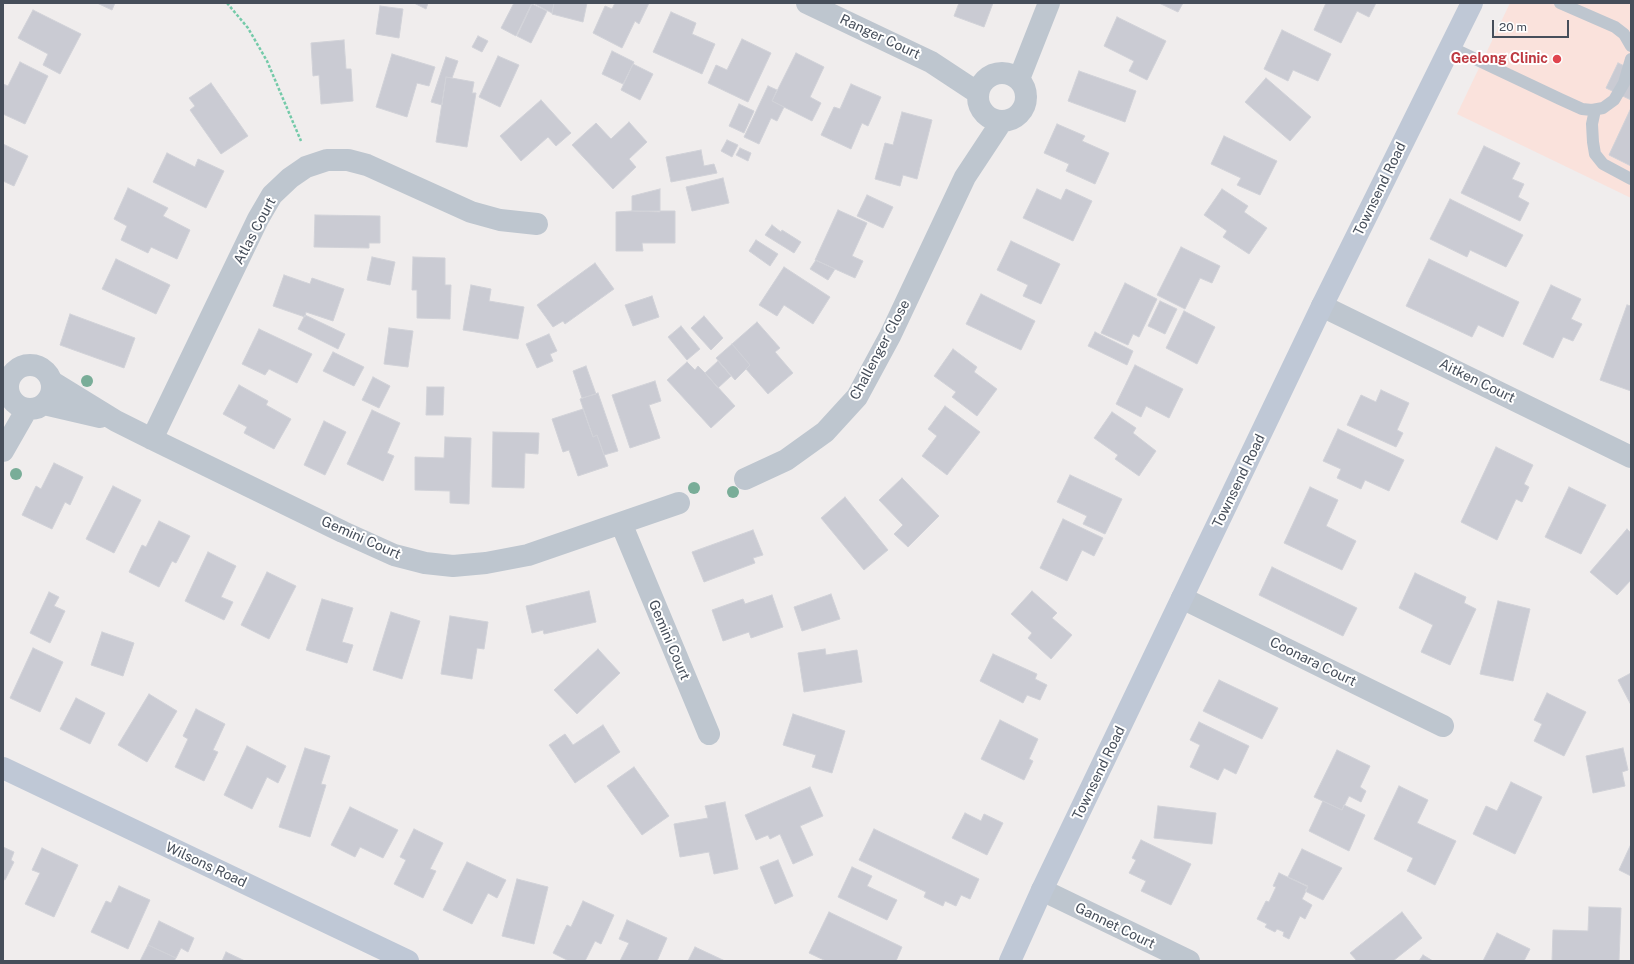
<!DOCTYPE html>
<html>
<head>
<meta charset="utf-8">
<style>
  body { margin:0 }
  #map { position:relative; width:1634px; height:964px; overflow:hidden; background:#f0eded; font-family:"Public Sans",sans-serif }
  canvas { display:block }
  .frame { position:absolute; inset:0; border:4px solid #464e5a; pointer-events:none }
  .scale { position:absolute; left:1492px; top:20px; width:77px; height:18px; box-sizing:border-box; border:2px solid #464e5a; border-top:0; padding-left:5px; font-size:12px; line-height:14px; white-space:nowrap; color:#464e5a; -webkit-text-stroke:3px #fff; paint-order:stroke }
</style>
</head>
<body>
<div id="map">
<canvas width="1634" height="964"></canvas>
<div class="frame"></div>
<div class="scale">20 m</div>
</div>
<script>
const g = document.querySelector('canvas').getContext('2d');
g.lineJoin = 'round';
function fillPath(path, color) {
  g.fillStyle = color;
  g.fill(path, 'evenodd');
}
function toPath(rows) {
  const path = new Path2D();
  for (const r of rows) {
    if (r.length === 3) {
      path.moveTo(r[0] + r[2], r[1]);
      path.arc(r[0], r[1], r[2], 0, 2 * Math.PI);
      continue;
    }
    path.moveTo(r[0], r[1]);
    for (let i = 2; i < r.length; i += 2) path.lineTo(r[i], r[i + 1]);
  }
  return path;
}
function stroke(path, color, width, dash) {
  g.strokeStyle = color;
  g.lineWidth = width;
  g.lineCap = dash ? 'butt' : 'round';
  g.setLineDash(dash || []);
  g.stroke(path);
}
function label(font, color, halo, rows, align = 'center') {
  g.font = font + ' "Public Sans",sans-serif';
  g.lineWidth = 4;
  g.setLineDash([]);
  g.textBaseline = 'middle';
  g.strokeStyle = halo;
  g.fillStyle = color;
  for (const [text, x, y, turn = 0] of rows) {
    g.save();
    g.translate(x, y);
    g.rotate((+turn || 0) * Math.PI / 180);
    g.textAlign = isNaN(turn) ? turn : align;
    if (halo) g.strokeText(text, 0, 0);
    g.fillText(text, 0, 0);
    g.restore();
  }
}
const medical = toPath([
  [1510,3,1631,3,1631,198,1457,114]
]);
const building = toPath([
  [97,3,115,3,112,10,97,3],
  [414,3,428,3,426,9,414,3],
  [514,3,532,3,516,36,501,28,514,3],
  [533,3,554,3,552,13,533,3],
  [554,3,587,3,583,22,552,14,554,3],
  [615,3,649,3,639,24,635,21,622,48,593,33,605,6,612,9,615,3],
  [959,3,993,3,984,27,954,16,959,3],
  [1159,3,1183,3,1178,12,1159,3],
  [1326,3,1376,3,1369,17,1357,11,1341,43,1314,30,1326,3],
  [532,4,547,11,531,43,517,36,532,4],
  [380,6,403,9,399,38,376,34,380,6],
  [33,10,81,34,60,74,43,65,48,54,18,38,33,10],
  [671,12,696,23,692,34,715,44,702,74,653,52,671,12],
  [1117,17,1166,41,1147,80,1129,71,1134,61,1104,46,1117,17],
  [1282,30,1331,54,1318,81,1293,70,1288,81,1264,69,1282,30],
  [478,36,488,41,482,52,472,47,478,36],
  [742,39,771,53,748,102,708,83,716,65,727,70,742,39],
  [344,40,346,69,351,69,353,101,321,104,319,75,313,76,311,43,344,40],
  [612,51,634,62,623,84,602,74,612,51],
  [796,53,824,67,810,97,821,103,812,121,772,101,796,53],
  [392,54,435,67,429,86,417,83,407,117,376,107,392,54],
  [498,56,519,65,500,107,479,97,498,56],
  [446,57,458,61,452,78,446,77,442,105,431,102,446,57],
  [20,62,48,76,25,124,3,114,3,84,8,86,20,62],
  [1618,63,1631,69,1631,100,1606,88,1618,63],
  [633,64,653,74,640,100,621,90,633,64],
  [1079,71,1136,91,1125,122,1068,101,1079,71],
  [446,77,474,82,472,93,476,93,467,147,436,142,446,77],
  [1266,78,1311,117,1290,141,1245,102,1266,78],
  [211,83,248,136,221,154,190,110,195,106,189,98,211,83],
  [851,84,881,97,868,126,862,123,851,149,821,135,834,107,840,109,851,84],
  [768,86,777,90,772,101,784,107,777,121,771,118,759,144,744,137,768,86],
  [541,100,571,133,556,146,548,137,521,161,500,136,541,100],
  [739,104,754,111,744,133,729,126,739,104],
  [1631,108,1631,166,1609,155,1631,108],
  [902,112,932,120,917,179,903,175,900,186,875,179,885,143,893,145,902,112],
  [629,122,647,142,629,159,636,167,613,189,572,145,596,123,611,139,629,122],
  [1057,124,1085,136,1082,141,1109,153,1095,184,1066,171,1069,164,1044,153,1057,124],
  [1224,136,1277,161,1260,195,1237,185,1241,178,1211,164,1224,136],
  [727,140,738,145,732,157,721,151,727,140],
  [3,144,28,156,14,186,3,181,3,144],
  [1484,146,1520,163,1512,179,1524,184,1518,197,1529,203,1520,221,1461,193,1484,146],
  [740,148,751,153,748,161,736,155,740,148],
  [701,150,704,166,714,164,717,173,671,182,666,157,701,150],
  [167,153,195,167,198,159,224,171,206,208,153,182,167,153],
  [723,178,729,203,692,211,686,187,723,178],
  [128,188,168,208,163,216,190,230,177,259,151,247,148,253,121,240,127,226,114,219,128,188],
  [660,189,660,212,632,211,632,196,660,189],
  [1037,189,1061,200,1066,189,1092,201,1073,241,1023,218,1037,189],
  [1222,189,1248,206,1244,212,1267,228,1249,254,1223,237,1227,231,1204,215,1222,189],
  [867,195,893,207,883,228,857,216,867,195],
  [1450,199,1523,235,1506,267,1470,250,1467,257,1430,239,1450,199],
  [838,210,867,223,852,256,863,261,855,278,815,260,838,210],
  [632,211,675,211,675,243,642,243,643,251,616,251,616,212,632,211],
  [315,215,380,216,380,243,369,243,369,248,314,247,315,215],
  [772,225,781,232,782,230,801,242,794,253,765,235,772,225],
  [756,240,778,254,770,266,749,251,756,240],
  [1011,241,1060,264,1041,304,1023,296,1028,285,997,270,1011,241],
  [1181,247,1220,266,1212,283,1200,278,1185,309,1157,295,1181,247],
  [372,257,395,262,390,285,367,280,372,257],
  [413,257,445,258,445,285,451,285,450,319,417,318,417,290,412,290,413,257],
  [116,259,170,285,156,314,102,289,116,259],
  [1429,259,1519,302,1503,337,1478,325,1472,337,1406,306,1429,259],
  [816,260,835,269,828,280,810,269,816,260],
  [595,263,614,289,565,324,563,321,553,327,537,305,595,263],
  [784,267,830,297,813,324,784,305,777,316,759,305,784,267],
  [284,275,310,284,312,278,344,289,333,321,306,312,305,317,273,306,284,275],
  [1125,283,1157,299,1139,337,1133,334,1128,345,1101,333,1125,283],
  [471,285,491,289,489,301,524,307,518,339,463,330,471,285],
  [1551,285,1581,299,1571,319,1582,324,1573,341,1563,337,1553,358,1523,344,1551,285],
  [981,294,1035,321,1021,350,966,324,981,294],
  [652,296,659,317,633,326,625,305,652,296],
  [1160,301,1177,309,1165,334,1148,326,1160,301],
  [1627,305,1631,306,1631,391,1600,380,1627,305],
  [1184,311,1215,327,1197,364,1166,348,1184,311],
  [70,314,135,338,124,368,60,345,70,314],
  [305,315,345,334,338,349,298,329,305,315],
  [704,316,723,338,711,350,691,328,704,316],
  [757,322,780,348,775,352,793,373,768,394,746,369,750,365,732,344,757,322],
  [681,326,700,349,687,360,668,337,681,326],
  [389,328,413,331,408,367,384,364,389,328],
  [259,329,312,354,297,383,269,369,265,375,242,364,259,329],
  [1095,332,1133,351,1127,365,1088,346,1095,332],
  [549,334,557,351,550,354,553,361,537,368,526,344,549,334],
  [732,344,750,365,735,380,716,358,732,344],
  [953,349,977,367,974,372,997,389,977,416,952,397,956,392,934,376,953,349],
  [333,352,364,367,354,386,323,371,333,352],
  [718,361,731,376,718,388,705,373,718,361],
  [687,362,695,370,698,366,705,373,735,406,711,428,667,380,687,362],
  [1135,365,1183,389,1169,418,1146,406,1141,417,1116,404,1135,365],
  [586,366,596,394,582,398,573,371,586,366],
  [373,377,390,386,379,408,362,400,373,377],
  [655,381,661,401,649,405,660,438,630,448,612,395,655,381],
  [239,385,268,401,266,405,291,419,274,449,244,433,247,427,223,414,239,385],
  [427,387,444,387,443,415,426,415,427,387],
  [1381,390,1409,403,1397,430,1403,433,1396,447,1347,425,1361,395,1376,402,1381,390],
  [598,393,618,451,604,455,597,435,593,437,580,399,598,393],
  [945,406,980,432,947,475,922,456,937,436,928,429,945,406],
  [583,409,593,437,597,435,608,466,578,476,569,450,563,452,552,419,583,409],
  [372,410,400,423,387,453,394,456,383,481,347,464,372,410],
  [1112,412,1136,428,1133,433,1156,451,1139,476,1115,459,1118,455,1094,438,1112,412],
  [324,421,346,432,325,475,304,465,324,421],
  [1338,429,1404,460,1389,491,1365,480,1361,489,1337,478,1341,469,1323,461,1338,429],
  [493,432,539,433,538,454,525,453,524,488,492,487,493,432],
  [445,437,471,438,469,504,450,503,450,491,415,490,415,457,444,458,445,437],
  [1496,447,1533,465,1524,484,1529,487,1522,502,1516,499,1497,540,1461,522,1496,447],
  [54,463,83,477,70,505,65,502,52,529,22,515,36,486,41,489,54,463],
  [1070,475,1122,499,1105,534,1083,524,1087,516,1057,502,1070,475],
  [902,478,939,516,908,547,894,534,903,525,879,500,902,478],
  [113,486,141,500,114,553,86,539,113,486],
  [1310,487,1338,500,1326,526,1356,541,1342,570,1284,543,1310,487],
  [1569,487,1606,505,1581,554,1545,537,1569,487],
  [845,497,888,550,864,570,821,518,845,497],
  [1063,519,1103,538,1094,556,1082,550,1067,581,1040,568,1063,519],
  [159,521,190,536,176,563,172,561,159,587,129,572,142,545,146,547,159,521],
  [1627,529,1631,533,1631,580,1617,595,1590,572,1627,529],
  [753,530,763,555,753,558,755,563,704,582,692,552,753,530],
  [208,552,236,566,221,597,233,602,224,620,185,601,208,552],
  [1272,567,1357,608,1343,636,1259,595,1272,567],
  [267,572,296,586,269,639,241,625,267,572],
  [1415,573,1466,597,1464,603,1476,609,1450,665,1421,652,1433,625,1399,608,1415,573],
  [589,591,596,622,544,634,543,630,532,633,526,606,589,591],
  [1032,591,1057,613,1052,618,1072,635,1051,659,1028,638,1032,633,1011,614,1032,591],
  [49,592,59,597,54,606,65,611,50,643,30,633,49,592],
  [831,594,840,619,802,631,794,607,831,594],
  [772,595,783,627,751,638,749,632,723,641,712,610,743,599,745,604,772,595],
  [322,599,353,608,342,642,353,645,347,663,306,650,322,599],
  [1498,601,1530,609,1513,681,1480,674,1498,601],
  [391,612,420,621,402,679,373,670,391,612],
  [450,616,488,622,484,649,477,648,472,679,441,674,450,616],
  [102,632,134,643,123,676,91,665,102,632],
  [33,648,63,662,40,712,10,698,33,648],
  [598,649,620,673,577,714,554,690,598,649],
  [825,649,826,655,857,650,862,682,804,692,798,653,825,649],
  [993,654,1037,674,1035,679,1047,685,1040,700,1027,695,1023,703,980,681,993,654],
  [1631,673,1631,705,1618,680,1631,673],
  [1219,680,1278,708,1262,739,1203,711,1219,680],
  [1547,693,1586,712,1564,756,1534,741,1542,724,1534,720,1547,693],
  [149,694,177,711,147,762,118,745,149,694],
  [76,698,105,713,90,744,60,729,76,698],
  [196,709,225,724,213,750,218,752,204,781,175,767,188,739,183,736,196,709],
  [793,714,845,731,832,773,812,767,816,755,783,745,793,714],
  [1000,720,1038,739,1029,759,1033,761,1024,780,981,759,1000,720],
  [1199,722,1249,746,1236,774,1224,768,1218,780,1190,767,1200,745,1190,740,1199,722],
  [603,725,620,752,575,783,549,745,565,734,573,745,603,725],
  [247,746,286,766,278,783,267,777,252,809,224,795,247,746],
  [305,748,330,756,321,784,326,785,310,837,279,827,305,748],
  [1623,748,1628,770,1622,772,1625,786,1593,793,1586,756,1623,748],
  [1337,750,1370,766,1360,787,1366,791,1361,802,1349,796,1342,810,1314,797,1337,750],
  [634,767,669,816,642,835,607,786,634,767],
  [1511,782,1542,797,1515,854,1473,834,1486,806,1497,811,1511,782],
  [1399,786,1428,800,1417,823,1456,841,1435,885,1407,871,1413,858,1374,839,1399,786],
  [810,787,823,816,800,826,813,855,793,864,780,834,770,839,768,835,756,840,745,815,810,787],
  [1323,801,1342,810,1344,805,1365,815,1349,851,1309,831,1323,801],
  [725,802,738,869,714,874,709,852,680,857,674,824,708,818,705,806,725,802],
  [1158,806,1216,813,1212,844,1154,838,1158,806],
  [350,807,398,830,383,858,360,847,355,857,331,845,350,807],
  [965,813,981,821,984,814,1003,823,987,855,952,838,965,813],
  [414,829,443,843,430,869,436,871,423,898,394,884,406,860,400,857,414,829],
  [874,829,979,879,970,899,961,895,956,906,945,901,943,906,924,897,926,892,859,860,874,829],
  [1141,840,1191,864,1171,905,1141,891,1146,881,1129,873,1136,860,1132,858,1141,840],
  [1631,844,1631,876,1619,870,1631,844],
  [3,847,14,852,11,860,14,862,5,880,3,879,3,847],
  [42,848,78,865,54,917,25,904,40,873,32,870,42,848],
  [1302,849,1342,868,1323,900,1305,891,1308,886,1288,877,1302,849],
  [778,860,793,896,775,904,760,867,778,860],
  [467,862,506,880,497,898,488,893,472,924,443,910,467,862],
  [852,867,872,876,867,886,897,900,887,920,838,897,852,867],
  [1279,873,1308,887,1302,899,1312,905,1305,919,1300,916,1289,939,1283,936,1284,932,1277,929,1275,932,1265,927,1267,924,1257,919,1266,901,1269,902,1276,887,1273,886,1279,873],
  [517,879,548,887,534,944,502,936,517,879],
  [119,886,150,900,128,949,91,932,106,901,111,903,119,886],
  [583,901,614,915,601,944,595,941,585,961,569,961,553,953,567,925,571,927,583,901],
  [1589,907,1621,908,1619,961,1552,961,1553,930,1588,931,1589,907],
  [829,912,902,947,896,961,826,961,809,953,829,912],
  [1402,912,1422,938,1393,961,1357,961,1350,953,1402,912],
  [627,920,667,938,657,961,620,961,629,943,619,939,627,920],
  [159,921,194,938,188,952,181,948,176,958,148,945,159,921],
  [1497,933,1530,949,1524,961,1483,961,1497,933],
  [148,945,176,958,174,961,140,961,148,945],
  [695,947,725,961,688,961,695,947],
  [226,952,245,961,222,961,226,952],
  [1423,955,1433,961,1419,961,1423,955]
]);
const path = toPath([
  [227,3,248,28,267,61,301,141]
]);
const lane = toPath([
  [1560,3,1615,27,1624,34,1631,46],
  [1450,47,1560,99,1582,109,1592,110,1603,108,1614,100,1624,83,1631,59],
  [1595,110,1592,124,1593,142,1595,154,1603,164,1631,179]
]);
const street = toPath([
  [807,3,931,62,978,93],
  [1002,97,24],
  [1019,79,1049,3],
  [1322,306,1631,457],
  [30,387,22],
  [51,381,116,421,152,439,343,532,394,555,425,563,453,566,486,563,528,555,679,503],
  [44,404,100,417],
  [152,439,258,219,272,195,290,178,306,167,327,160,348,160,367,165,471,212,500,220,537,224],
  [3,451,27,409],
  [745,479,786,460,825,432,857,397,890,336,965,177,1002,121],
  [621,523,709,734],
  [1182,598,1443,726],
  [1042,890,1189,961]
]);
const secondary = toPath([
  [3,768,408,961],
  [1010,961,1042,890,1322,306,1472,3]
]);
const trees = [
  [87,381],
  [16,474],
  [694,488],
  [733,492]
];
const markers = [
  [1557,59,5,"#e0444e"]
];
const streetNames = [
  ["Ranger Court",880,37,25],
  ["Townsend Road",1380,189,-64],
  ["Atlas Court",255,231,-62],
  ["Challenger Close",880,350,-62],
  ["Aitken Court",1477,381,26],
  ["Townsend Road",1239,481,-64],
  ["Gemini Court",361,538,24],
  ["Gemini Court",669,640,67],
  ["Coonara Court",1313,662,26],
  ["Townsend Road",1099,773,-64],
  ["Wilsons Road",206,865,25],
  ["Gannet Court",1115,926,26]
];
const healthNames = [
  ["Geelong Clinic",1548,59]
];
fillPath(medical, '#fae2dc');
fillPath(building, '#cacbd3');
stroke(building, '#d1d2d8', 1);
stroke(path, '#74caa9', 2.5, [3, 2]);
stroke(lane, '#bec6cf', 12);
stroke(street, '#bec6cf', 22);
stroke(secondary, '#bfc8d6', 22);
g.fillStyle = '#79ad98';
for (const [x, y] of trees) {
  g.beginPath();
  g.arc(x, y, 6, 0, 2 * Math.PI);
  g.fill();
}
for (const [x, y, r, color] of markers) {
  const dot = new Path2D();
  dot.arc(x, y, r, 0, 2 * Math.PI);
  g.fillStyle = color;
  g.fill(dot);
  stroke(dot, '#fff', 1.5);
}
label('14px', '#464e5a', '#fff', streetNames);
label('bold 14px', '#be3a42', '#fff', healthNames, 'right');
</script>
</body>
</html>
